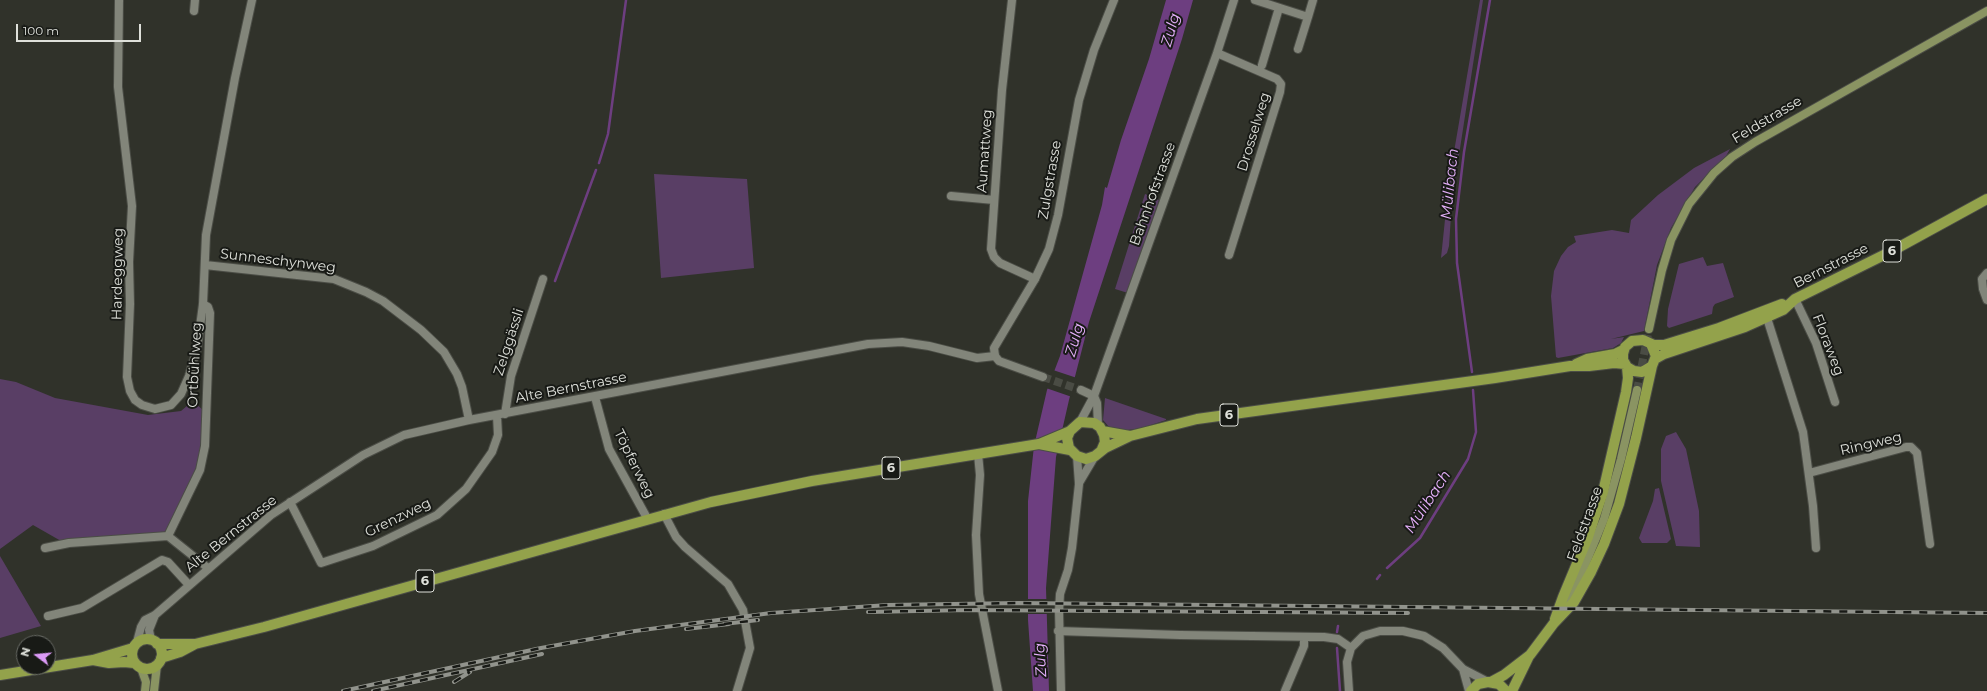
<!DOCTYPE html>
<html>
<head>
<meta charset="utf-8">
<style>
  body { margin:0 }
  #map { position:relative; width:1987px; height:691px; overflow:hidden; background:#30322a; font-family:Montserrat,sans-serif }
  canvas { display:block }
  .north { position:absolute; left:16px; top:635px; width:40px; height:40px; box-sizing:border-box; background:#181a16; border:1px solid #676964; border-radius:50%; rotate:286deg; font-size:11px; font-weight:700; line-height:16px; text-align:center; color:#dee0da }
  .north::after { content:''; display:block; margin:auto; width:14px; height:18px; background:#db9af6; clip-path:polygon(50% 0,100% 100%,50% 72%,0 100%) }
  .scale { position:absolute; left:16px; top:24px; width:125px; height:18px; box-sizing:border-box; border:2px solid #dee0da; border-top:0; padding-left:5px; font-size:12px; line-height:14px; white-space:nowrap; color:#dee0da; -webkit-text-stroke:3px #181a16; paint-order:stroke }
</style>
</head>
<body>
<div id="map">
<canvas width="1987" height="691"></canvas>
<div class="north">N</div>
<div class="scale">100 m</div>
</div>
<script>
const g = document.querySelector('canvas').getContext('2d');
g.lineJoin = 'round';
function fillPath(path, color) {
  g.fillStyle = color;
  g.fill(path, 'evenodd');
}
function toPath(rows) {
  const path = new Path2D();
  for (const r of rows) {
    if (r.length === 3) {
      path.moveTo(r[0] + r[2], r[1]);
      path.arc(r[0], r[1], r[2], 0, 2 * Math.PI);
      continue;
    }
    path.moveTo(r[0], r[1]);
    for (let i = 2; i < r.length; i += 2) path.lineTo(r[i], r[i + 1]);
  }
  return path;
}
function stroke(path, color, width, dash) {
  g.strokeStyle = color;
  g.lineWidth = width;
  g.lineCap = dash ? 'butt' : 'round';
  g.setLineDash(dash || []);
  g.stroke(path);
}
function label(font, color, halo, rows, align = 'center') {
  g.font = font + ' Montserrat,sans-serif';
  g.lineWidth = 4;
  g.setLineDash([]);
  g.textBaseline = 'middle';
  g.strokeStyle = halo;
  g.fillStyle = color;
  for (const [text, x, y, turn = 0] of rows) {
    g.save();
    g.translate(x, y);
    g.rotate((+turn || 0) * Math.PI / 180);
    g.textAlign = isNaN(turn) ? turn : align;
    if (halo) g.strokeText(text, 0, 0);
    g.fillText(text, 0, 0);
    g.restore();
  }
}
const green = toPath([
  [1480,0,1483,0,1452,200,1449,246,1447,253,1441,258,1449,181],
  [1730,149,1726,156,1695,187,1671,228,1657,265,1644,331,1611,339,1624,337,1621,343,1613,348,1558,358,1556,357,1551,296,1554,271,1561,256,1568,247,1576,242,1574,236,1612,230,1629,233,1631,220,1658,195,1694,168],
  [654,174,747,179,754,268,661,278],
  [1145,194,1159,200,1128,293,1115,289],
  [1703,257,1707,266,1723,263,1734,297,1715,304,1713,307,1712,314,1669,328,1667,326,1668,309,1679,264],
  [0,379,16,382,55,398,148,415,181,411,188,405,196,404,203,410,203,446,198,469,166,534,61,541,33,525,0,549],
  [1105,398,1166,419,1166,420,1142,428,1121,431,1110,428,1103,420],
  [1676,432,1686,449,1699,511,1700,547,1676,546,1661,481,1661,449,1666,436],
  [1659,488,1671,539,1667,543,1642,543,1639,538,1653,501,1655,489],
  [0,556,41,626,0,638]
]);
const water = toPath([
  [1166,0,1193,0,1182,39,1089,322,1069,400,1056,457,1046,588,1049,691,1033,691,1028,620,1028,501,1034,446,1047,390,1060,356,1102,205,1105,187,1107,188,1121,140,1149,59]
]);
const pier = toPath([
  [1053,370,1077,378,1072,397,1046,388],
  [1026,599,1048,599,1047,614,1026,614]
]);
const stream = toPath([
  [599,163,608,134,626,0],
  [555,281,596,170],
  [1472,372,1457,263,1456,219,1464,152,1490,0],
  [1387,568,1420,538,1468,459,1476,432,1473,390],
  [1377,579,1380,575],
  [1337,632,1338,626],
  [1337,648,1340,691]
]);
const tertiaryTunnel = toPath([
  [1043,377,1081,390]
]);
const secondaryTunnel = toPath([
  [1637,390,1649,329]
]);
const minor = toPath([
  [119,0,118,87,132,206,129,262,130,304,127,377,130,391,135,400,142,405,155,409,171,405,181,394,189,376,197,349,203,304,206,235,235,78,252,0],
  [1012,0,1002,90,991,249,994,257,1000,263,1035,279],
  [1255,0,1308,17,1298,49],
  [194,11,195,0],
  [1308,17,1313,0],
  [1217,53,1277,79,1281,84,1280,92,1229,255],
  [1262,65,1279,8],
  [951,196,994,200],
  [205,265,334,279,366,292,383,301,421,330,444,352,457,374,462,387,469,420],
  [1987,273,1982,279,1983,289,1987,300],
  [1795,299,1816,343,1835,402],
  [1767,318,1803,432,1813,506,1816,548],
  [1094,396,1217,53,1234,0],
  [595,397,609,449,647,518],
  [505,414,511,376,543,279],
  [978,454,980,475,976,535,979,594,998,691],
  [1809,473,1906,447,1911,447,1917,453,1930,544],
  [1079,483,1095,456],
  [290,502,321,563,373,546,437,515,466,489,492,452,498,435,497,416],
  [664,514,676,537,685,547,728,584,743,610,750,648,737,691],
  [168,536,200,470,205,446,210,313,208,307,203,304],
  [168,536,208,568],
  [45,548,69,543,168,536],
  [48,616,82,608,162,560,168,562,189,585],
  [1058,631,1180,635,1324,637,1338,639,1351,648],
  [151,640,149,630,155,615],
  [137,642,141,627,145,620,155,615,271,515,363,455,404,435,469,420,868,344,902,342,929,346,977,358,995,356],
  [1463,669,1469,691],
  [1061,691,1059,611,1060,594,1068,570,1072,548,1079,484,1077,456],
  [1285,691,1304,646,1304,637],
  [1349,691,1347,662,1351,648,1363,636,1380,631,1403,631,1424,636,1443,648,1463,669,1488,682]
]);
const tertiary = toPath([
  [1043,377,999,361,995,356,994,348,1035,279,1049,249,1058,215,1079,100,1094,50,1114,0],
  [1081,390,1094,396,1097,403,1098,426],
  [1080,422,1094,396]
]);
const secondary = toPath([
  [1649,329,1662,270,1671,240,1689,204,1714,173,1732,157,1755,142,1987,11],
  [1561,610,1580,577,1604,519,1621,459,1637,390],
  [141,668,146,682,145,691],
  [154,691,157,665]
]);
const primary = toPath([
  [1651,344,1656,356,1652,366,1642,372,1634,371,1627,367,1623,360,1623,354,1625,347,1632,341,1643,340,1654,345,1664,345,1719,328,1782,304],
  [1655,359,1664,354,1745,327,1783,310,1795,299,1892,251,1987,199],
  [1576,364,1587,359,1615,354,1623,350],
  [1102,431,1130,436],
  [1039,444,1070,450],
  [1102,449,1105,442,1104,435,1100,427,1094,423,1080,422,1070,431,1067,438,1069,448,1077,456,1086,459,1095,456,1105,448,1130,436,1197,419,1495,378,1570,366,1589,366,1614,363,1625,364],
  [1555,619,1563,597,1588,537,1603,492,1626,392,1628,378,1627,367],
  [147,654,15],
  [157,644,195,644],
  [161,658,180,652,195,644,264,627,711,502,812,481,1039,444,1070,431],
  [93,660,109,663,124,662,134,663],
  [0,675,93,660,133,648],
  [1491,682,1504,675,1530,655,1554,623,1574,602,1591,572,1604,544,1619,504,1636,438,1652,366],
  [1471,691,1478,684,1488,682,1499,684,1506,691],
  [1512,691,1529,656]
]);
const rail = toPath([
  [868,612,967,610,1408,613],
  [724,624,758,620],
  [686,629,729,624],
  [454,682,470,672],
  [343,691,541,648,635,631,771,613,888,605,1019,603,1987,613],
  [373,691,542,654]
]);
const shields = [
  [1892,251,18],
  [1229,415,18],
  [891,468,18],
  [425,581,18]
];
const shieldNames = [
  ["6",1892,251],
  ["6",1229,415],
  ["6",891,468],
  ["6",425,581]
];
const streetNames = [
  ["Feldstrasse",1767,120,-31],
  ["Drosselweg",1254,132,-73],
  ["Aumattweg",985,151,-86],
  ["Zulgstrasse",1050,180,-80],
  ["Bahnhofstrasse",1153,194,-70],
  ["Sunneschynweg",278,261,7],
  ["Bernstrasse",1831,266,-27],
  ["Hardeggweg",118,274,-89],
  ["Zelggässli",509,342,-72],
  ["Floraweg",1828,345,69],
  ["Ortbühlweg",195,365,-87],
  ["Alte Bernstrasse",571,388,-11],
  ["Ringweg",1871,444,-13],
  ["Töpferweg",634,464,64],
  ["Grenzweg",398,518,-26],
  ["Feldstrasse",1585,524,-70],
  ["Alte Bernstrasse",231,534,-39]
];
const waterNames = [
  ["Zulg",1171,30,-74],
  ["Mülibach",1450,184,-84],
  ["Zulg",1075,340,-74],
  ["Mülibach",1428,502,-57],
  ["Zulg",1041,660,-93]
];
fillPath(green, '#593e65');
fillPath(water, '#6d3e80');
fillPath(pier, '#30322a');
stroke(stream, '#6d3e80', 2.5);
stroke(tertiaryTunnel, '#4a4c44', 8, [8, 4]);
stroke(secondaryTunnel, '#4a4c44', 8, [8, 4]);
stroke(minor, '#4b4d46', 10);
stroke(tertiary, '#4b4d46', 10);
stroke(secondary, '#4b4d46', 10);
stroke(primary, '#4b4d46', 12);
stroke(minor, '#82857a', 8);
stroke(tertiary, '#82857a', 8);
stroke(secondary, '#8a9462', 8);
stroke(primary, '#93a24b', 10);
stroke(rail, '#91938c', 4);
stroke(rail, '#181a16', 2.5, [8]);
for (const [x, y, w] of shields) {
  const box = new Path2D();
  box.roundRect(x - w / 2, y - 11, w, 22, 3);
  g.fillStyle = '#181a16';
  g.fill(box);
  stroke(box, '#dee0da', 1);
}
label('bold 13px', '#dee0da', null, shieldNames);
label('14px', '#dee0da', '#181a16', streetNames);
label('italic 15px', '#e6b1fc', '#181a16', waterNames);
</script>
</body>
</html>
